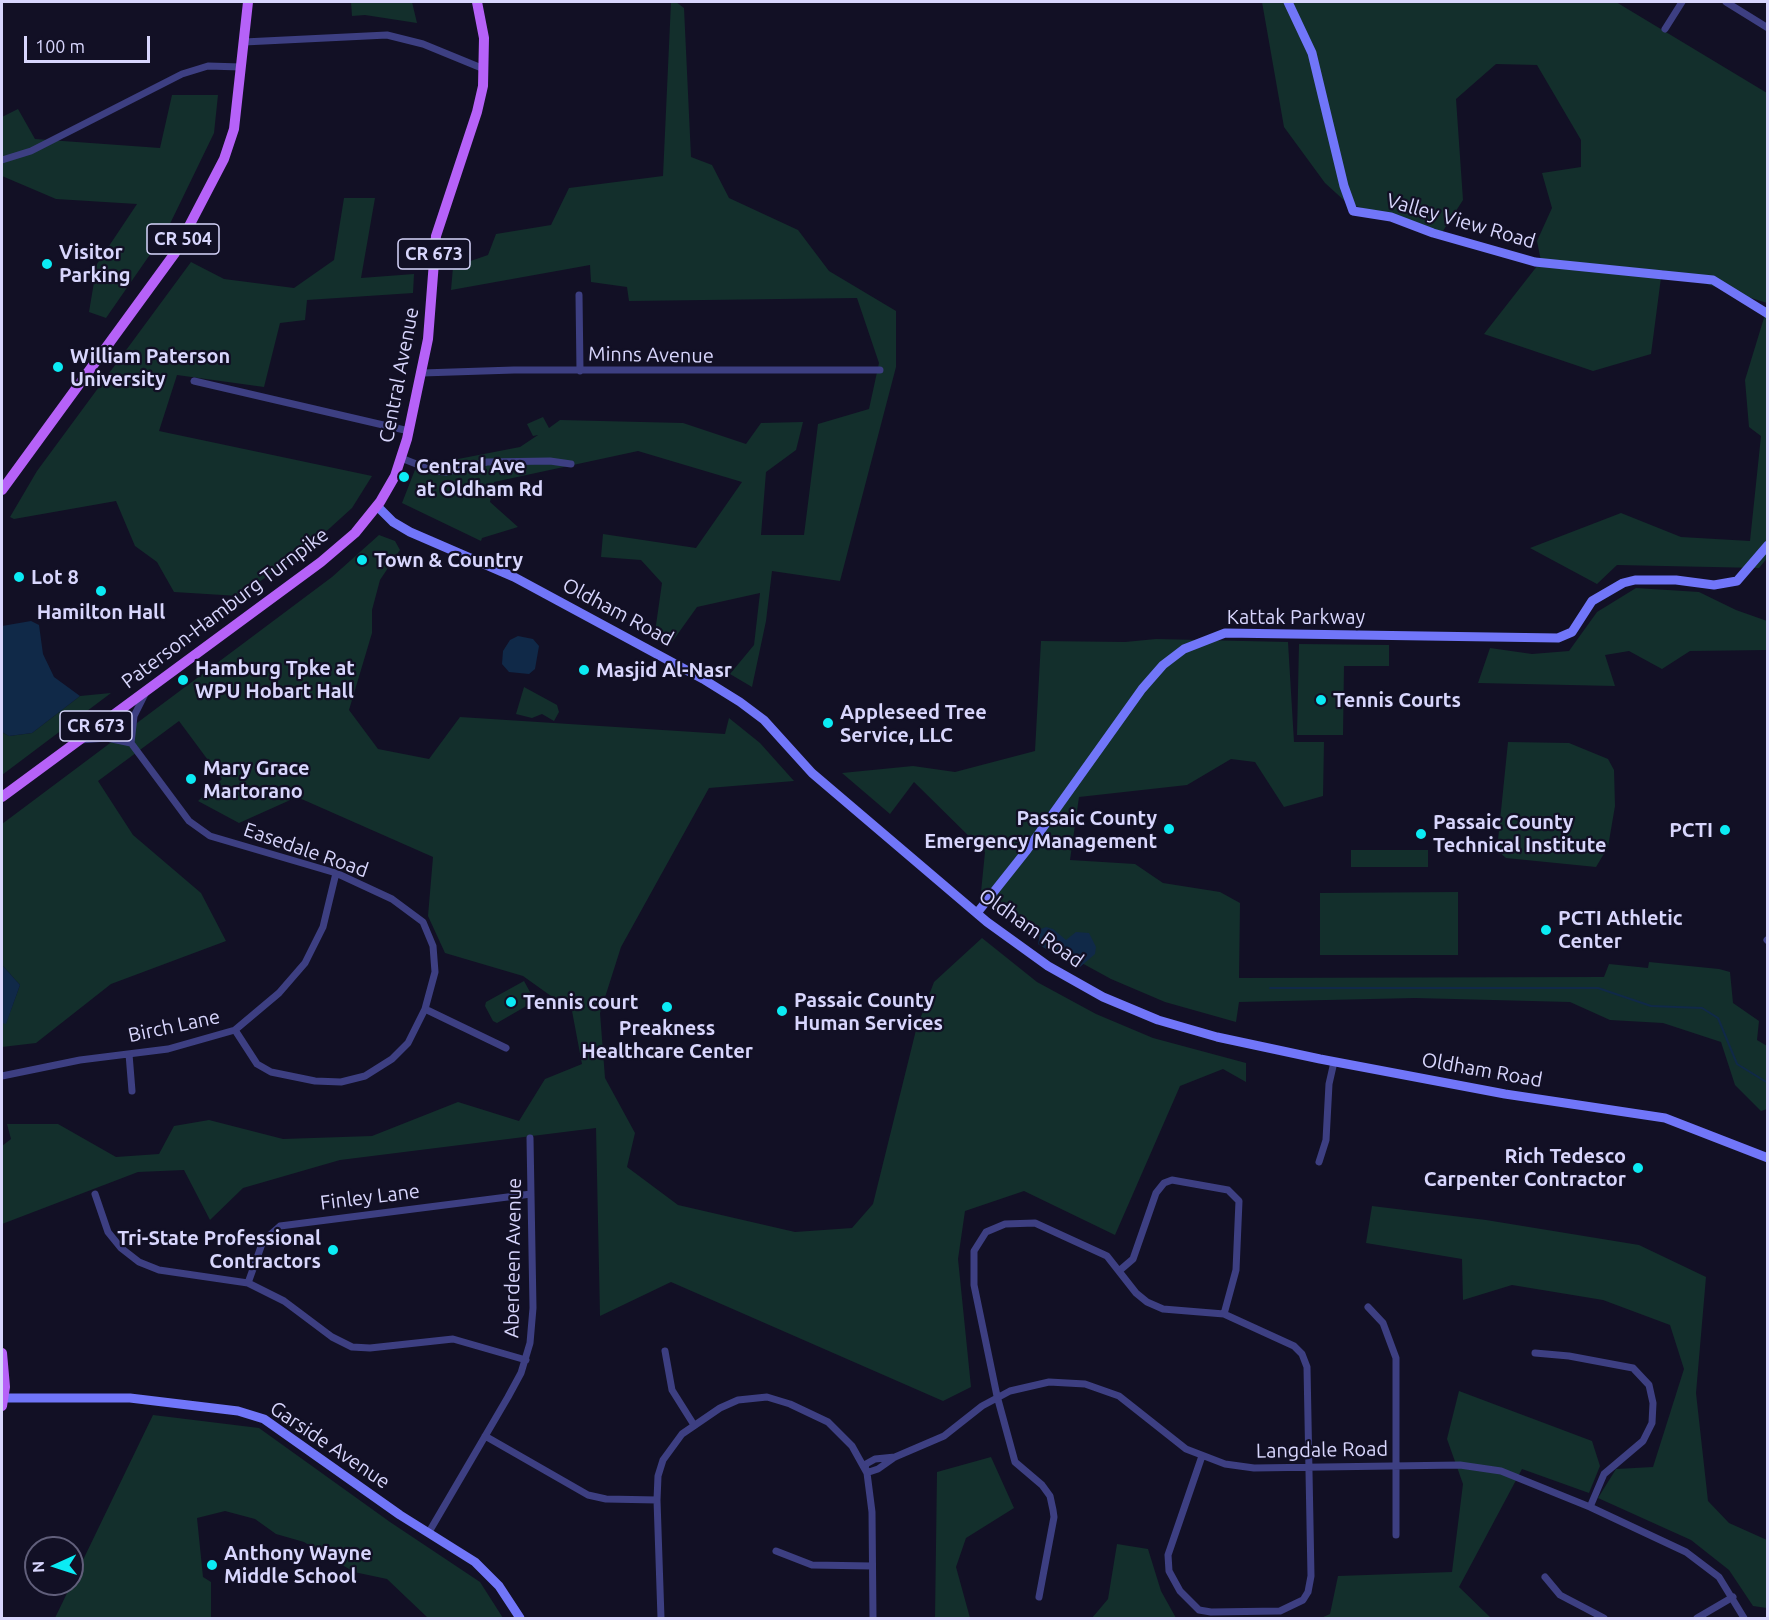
<!DOCTYPE html>
<html>
<head>
<meta charset="utf-8">
<style>
  body { margin:0 }
  #map { position:relative; width:1769px; height:1620px; overflow:hidden; background:#121025; font-family:Ubuntu,sans-serif }
  canvas { display:block }
  .frame { position:absolute; inset:0; border:3px solid #d8d6fd; pointer-events:none }
  .north { position:absolute; left:24px; top:1536px; width:60px; height:60px; box-sizing:border-box; background:#121025; border:2px solid #615f7b; border-radius:50%; rotate:267deg; font-size:16px; font-weight:700; line-height:24px; text-align:center; color:#d8d6fd }
  .north::after { content:''; display:block; margin:auto; width:21px; height:27px; background:#0bebf4; clip-path:polygon(50% 0,100% 100%,50% 72%,0 100%) }
  .scale { position:absolute; left:24px; top:36px; width:126px; height:27px; box-sizing:border-box; border:3px solid #d8d6fd; border-top:0; padding-left:8px; font-size:18px; line-height:21px; white-space:nowrap; color:#d8d6fd; -webkit-text-stroke:4px #121025; paint-order:stroke }
</style>
</head>
<body>
<div id="map">
<canvas width="1769" height="1620"></canvas>
<div class="frame"></div>
<div class="north">N</div>
<div class="scale">100 m</div>
</div>
<script>
const g = document.querySelector('canvas').getContext('2d');
g.lineJoin = 'round';
function fillPath(path, color) {
  g.fillStyle = color;
  g.fill(path, 'evenodd');
}
function toPath(rows) {
  const path = new Path2D();
  for (const r of rows) {
    path.moveTo(r[0], r[1]);
    for (let i = 2; i < r.length; i += 2) path.lineTo(r[i], r[i + 1]);
  }
  return path;
}
function stroke(path, color, width, dash) {
  g.strokeStyle = color;
  g.lineWidth = width;
  g.lineCap = dash ? 'butt' : 'round';
  g.setLineDash(dash || []);
  g.stroke(path);
}
function label(font, color, halo, rows, align = 'center') {
  g.font = font + ' Ubuntu,sans-serif';
  g.lineWidth = 4.5;
  g.setLineDash([]);
  g.textBaseline = 'middle';
  g.strokeStyle = halo;
  g.fillStyle = color;
  for (const [text, x, y, turn = 0] of rows) {
    g.save();
    g.translate(x, y);
    g.rotate((+turn || 0) * Math.PI / 180);
    g.textAlign = isNaN(turn) ? turn : align;
    if (halo) g.strokeText(text, 0, 0);
    g.fillText(text, 0, 0);
    g.restore();
  }
}
const green = toPath([
  [351,2,412,2,417,23,365,15,352,16],
  [671,2,676,2,684,8,691,157,712,165,729,198,798,230,829,271,896,311,896,367,840,581,772,571,766,621,752,687,730,674,754,645,760,593,697,607,672,642,655,632,662,583,641,560,601,557,603,534,696,548,742,482,638,451,494,482,490,502,518,527,482,538,481,541,402,503,418,462,427,465,520,447,538,435,533,436,527,424,543,417,549,428,560,420,683,423,746,444,761,423,803,422,796,450,766,472,761,535,804,535,818,424,869,409,879,363,857,298,629,301,627,287,591,282,590,265,451,290,453,267,488,255,496,234,551,225,569,188,663,176],
  [1262,2,1616,2,1767,93,1767,303,1662,270,1651,354,1593,371,1484,334,1541,261,1537,241,1552,208,1542,173,1581,167,1581,140,1537,65,1496,64,1456,99,1463,200,1441,234,1347,203,1325,183,1284,127],
  [172,95,218,95,214,133,167,230,106,318,89,312,97,264,137,204,56,199,2,176,2,117,18,109,35,139,160,148],
  [344,198,375,198,361,278,414,274,413,293,307,300,305,320,280,323,264,387,177,375,159,431,372,476,352,508,309,547,239,596,174,592,157,562,135,546,116,501,14,519,10,517,37,471,191,262,224,279,294,288,334,260],
  [1767,308,1768,557,1759,568,1617,565,1597,584,1530,548,1621,513,1681,537,1750,541,1761,436,1749,427,1745,380],
  [379,535,395,541,400,550,380,580,372,610,372,633,349,710,378,749,429,759,460,717,725,734,729,718,760,743,794,781,709,788,621,947,600,1013,605,1078,635,1133,627,1167,678,1205,795,1232,852,1228,873,1204,916,1030,934,982,982,938,1037,982,1096,1014,1153,1038,1246,1063,1246,1082,1223,1069,1180,1086,1115,1235,1024,1191,965,1211,958,1259,971,1387,943,1401,671,1282,600,1316,596,1128,340,1160,243,1188,210,1220,184,1170,138,1172,2,1224,2,1146,11,1139,7,1124,58,1124,116,1157,159,1154,174,1126,209,1120,283,1139,372,1136,458,1102,519,1121,545,1079,582,1064,572,1011,523,976,445,953,428,916,433,857,297,797,239,823,198,801,222,779,179,721,98,781,133,835,201,893,226,941,111,984,36,1043,2,1047,2,1023,6,1023,20,985,2,965,2,824,332,577],
  [1636,588,1699,592,1736,610,1767,621,1767,650,1690,651,1662,669,1629,651,1605,655,1615,686,1478,683,1490,648,1532,654,1569,651,1597,612],
  [1156,639,1288,642,1294,742,1324,742,1323,796,1284,807,1255,762,1231,759,1187,785,1079,797,1070,860,1135,864,1163,883,1220,892,1240,903,1239,978,1604,977,1609,964,1648,968,1649,962,1719,969,1730,972,1733,1003,1759,1021,1757,1040,1767,1046,1767,1109,1761,1111,1735,1085,1721,1042,1663,1023,1610,1020,1570,1002,1415,998,1239,1002,1236,1022,1165,1002,1111,979,1058,950,981,892,985,852,914,782,890,814,842,773,913,766,955,772,1035,751,1041,641,1125,642],
  [1299,644,1389,645,1389,666,1344,666,1343,735,1297,735],
  [524,687,557,705,559,712,554,721,542,714,532,718,516,714],
  [111,693,2,775,2,732,9,736,32,733,80,696],
  [1508,742,1569,743,1608,759,1614,770,1615,806,1608,847,1596,867,1506,858,1497,850],
  [1351,850,1428,850,1428,867,1351,867],
  [1458,892,1458,955,1320,955,1320,893],
  [524,981,535,1001,497,1023,493,1021,485,1006,486,1002],
  [1372,1206,1486,1220,1639,1245,1706,1277,1696,1393,1708,1501,1729,1523,1767,1540,1767,1608,1753,1606,1729,1570,1691,1540,1598,1498,1616,1469,1653,1467,1684,1369,1670,1325,1603,1300,1512,1285,1463,1300,1462,1259,1366,1243],
  [1459,1391,1592,1441,1600,1466,1589,1493,1522,1469,1459,1587,1491,1618,1321,1618,1330,1614,1338,1576,1452,1572,1463,1484,1447,1439],
  [153,1415,259,1428,390,1522,480,1582,503,1618,428,1618,387,1579,354,1572,304,1542,276,1534,255,1519,225,1511,197,1518,203,1577,211,1582,211,1618,55,1618],
  [991,1457,1014,1508,966,1538,956,1567,970,1618,935,1618,937,1472],
  [1117,1544,1148,1549,1161,1591,1176,1618,1092,1618,1108,1599]
]);
const water = toPath([
  [31,621,39,625,43,654,54,677,80,696,32,733,9,736,2,732,2,626],
  [518,636,533,639,539,646,535,669,529,674,509,672,502,664,503,651,510,640],
  [1046,927,1053,929,1066,940,1076,932,1089,933,1096,947,1095,954,1080,967,1049,951,1038,944,1041,929],
  [2,965,20,985,6,1024,2,1023]
]);
const stream = toPath([
  [1270,988,1598,988,1651,1006,1702,1008,1718,1018,1737,1064,1768,1083]
]);
const street = toPath([
  [1726,2,1768,28],
  [1665,29,1682,2],
  [244,42,387,35,423,44,484,69],
  [2,160,31,151,182,74,208,66,241,67],
  [579,295,580,371],
  [422,373,514,370,880,370],
  [194,381,409,431],
  [401,458,434,471,446,472,487,462,550,461,571,464],
  [80,740,107,738,131,743,189,821,210,836,336,873,392,899,423,922,433,946,435,972,425,1009,408,1043,392,1059,365,1076,341,1082,315,1081,271,1072,257,1064,235,1030],
  [131,743,134,716,145,694],
  [1767,940,1768,941],
  [425,1009,506,1048],
  [129,1054,132,1091],
  [2,1076,80,1060,168,1049,235,1030,279,993,305,963,323,927,336,873],
  [1319,1162,1326,1140,1329,1084,1334,1062],
  [95,1194,108,1232,121,1248,139,1262,159,1270,248,1283,284,1301,332,1337,352,1347,370,1348,453,1339,526,1360],
  [1119,1271,1133,1259,1156,1193,1164,1183,1172,1180,1228,1190,1239,1201,1236,1270,1224,1314],
  [248,1283,263,1241,280,1226,531,1194],
  [1368,1307,1383,1323,1396,1358,1396,1535],
  [665,1351,672,1390,694,1425],
  [1535,1353,1569,1356,1633,1368,1649,1385,1653,1403,1652,1423,1643,1441,1604,1474,1590,1507],
  [485,1436,588,1495,606,1499,657,1500],
  [895,1457,944,1436,982,1406,1010,1391,1049,1382,1085,1384,1119,1396,1186,1449,1225,1464,1254,1468,1460,1465,1501,1471,1590,1507,1686,1552,1719,1577,1744,1618],
  [895,1457,878,1469,869,1472,865,1469,866,1464,875,1459,895,1457],
  [429,1532,508,1397,521,1373,530,1343,533,1308,530,1138],
  [776,1551,812,1565,872,1566],
  [1545,1577,1560,1595,1604,1618],
  [1039,1597,1054,1517,1053,1510,1050,1496,1042,1485,1015,1462,997,1396,974,1285,974,1251,986,1232,1005,1224,1035,1223,1107,1256,1136,1293,1147,1302,1163,1309,1224,1314,1294,1346,1302,1354,1307,1367,1311,1576,1308,1592,1303,1600,1280,1611,1211,1612,1199,1610,1180,1591,1169,1571,1168,1555,1202,1456],
  [661,1618,657,1500,658,1476,663,1460,682,1434,720,1408,738,1400,767,1397,790,1404,828,1422,852,1446,867,1473,872,1512,873,1618],
  [1697,1618,1733,1597]
]);
const secondary = toPath([
  [1288,2,1312,53,1344,186,1353,211,1391,217,1433,233,1535,262,1713,280,1768,314],
  [377,506,393,522,410,532,514,577,703,679,740,702,764,720,812,773,987,922,1048,966,1103,997,1158,1020,1217,1037,1320,1059,1505,1094,1665,1118,1768,1158],
  [977,913,1027,850,1142,689,1163,665,1184,649,1225,633,1558,638,1572,632,1592,601,1623,583,1635,580,1676,580,1714,585,1737,581,1768,545],
  [4,1398,130,1398,238,1411,264,1419,400,1515,475,1562,499,1586,520,1618]
]);
const primary = toPath([
  [2,490,175,253,224,159,234,129,248,2],
  [2,797,321,562,355,533,380,502,395,476,407,439,428,339,436,236,477,112,483,86,484,38,477,2],
  [2,1353,5,1387,2,1406]
]);
const markers = [
  [47,264,6,"#0bebf4"],
  [58,367,6,"#0bebf4"],
  [404,477,6,"#0bebf4"],
  [362,560,6,"#0bebf4"],
  [19,577,6,"#0bebf4"],
  [101,591,6,"#0bebf4"],
  [584,670,6,"#0bebf4"],
  [183,680,6,"#0bebf4"],
  [1321,700,6,"#0bebf4"],
  [828,723,6,"#0bebf4"],
  [191,779,6,"#0bebf4"],
  [1169,829,6,"#0bebf4"],
  [1725,830,6,"#0bebf4"],
  [1421,834,6,"#0bebf4"],
  [1546,930,6,"#0bebf4"],
  [511,1002,6,"#0bebf4"],
  [667,1007,6,"#0bebf4"],
  [782,1011,6,"#0bebf4"],
  [1638,1168,6,"#0bebf4"],
  [333,1250,6,"#0bebf4"],
  [212,1565,6,"#0bebf4"]
];
const shields = [
  [183,239,72],
  [434,254,72],
  [96,726,72]
];
const shieldNames = [
  ["CR 504",183,239],
  ["CR 673",434,254],
  ["CR 673",96,726]
];
const streetNames = [
  ["Valley View Road",1461,221,16],
  ["Minns Avenue",651,355,1],
  ["Central Avenue",399,375,-79],
  ["Paterson-Hamburg Turnpike",225,608,-37],
  ["Oldham Road",618,612,28],
  ["Kattak Parkway",1296,617],
  ["Easedale Road",306,850,19],
  ["Oldham Road",1031,928,35],
  ["Birch Lane",174,1026,-12],
  ["Oldham Road",1482,1070,10],
  ["Finley Lane",370,1197,-7],
  ["Aberdeen Avenue",513,1258,-89],
  ["Garside Avenue",330,1445,34],
  ["Langdale Road",1322,1450,-1]
];
const poiNames = [
  ["Visitor",59,252],
  ["Parking",59,275],
  ["William Paterson",70,356],
  ["University",70,379],
  ["Central Ave",416,466],
  ["at Oldham Rd",416,489],
  ["Town & Country",374,560],
  ["Lot 8",31,577],
  ["Hamilton Hall",101,612,"center"],
  ["Hamburg Tpke at",195,668],
  ["WPU Hobart Hall",195,691],
  ["Masjid Al-Nasr",596,670],
  ["Tennis Courts",1333,700],
  ["Appleseed Tree",840,712],
  ["Service, LLC",840,735],
  ["Mary Grace",203,768],
  ["Martorano",203,791],
  ["Passaic County",1157,818,"right"],
  ["Emergency Management",1157,841,"right"],
  ["Passaic County",1433,822],
  ["Technical Institute",1433,845],
  ["PCTI",1713,830,"right"],
  ["PCTI Athletic",1558,918],
  ["Center",1558,941],
  ["Passaic County",794,1000],
  ["Human Services",794,1023],
  ["Tennis court",523,1002],
  ["Preakness",667,1028,"center"],
  ["Healthcare Center",667,1051,"center"],
  ["Rich Tedesco",1626,1156,"right"],
  ["Carpenter Contractor",1626,1179,"right"],
  ["Tri-State Professional",321,1238,"right"],
  ["Contractors",321,1261,"right"],
  ["Anthony Wayne",224,1553],
  ["Middle School",224,1576]
];
fillPath(green, '#132f2c');
fillPath(water, '#102948');
stroke(stream, '#102948', 2);
stroke(street, '#3d3f82', 7);
stroke(secondary, '#7176f9', 9);
stroke(primary, '#b662f8', 10);
for (const [x, y, r, color] of markers) {
  const dot = new Path2D();
  dot.arc(x, y, r, 0, 2 * Math.PI);
  g.fillStyle = color;
  g.fill(dot);
  stroke(dot, '#121025', 2);
}
for (const [x, y, w] of shields) {
  const box = new Path2D();
  box.roundRect(x - w / 2, y - 15, w, 30, 4.5);
  g.fillStyle = '#121025';
  g.fill(box);
  stroke(box, '#d8d6fd', 1.5);
}
label('bold 18px', '#d8d6fd', null, shieldNames);
label('20px', '#d8d6fd', '#121025', streetNames);
label('bold 20px', '#d8d6fd', '#121025', poiNames, 'left');
</script>
</body>
</html>
